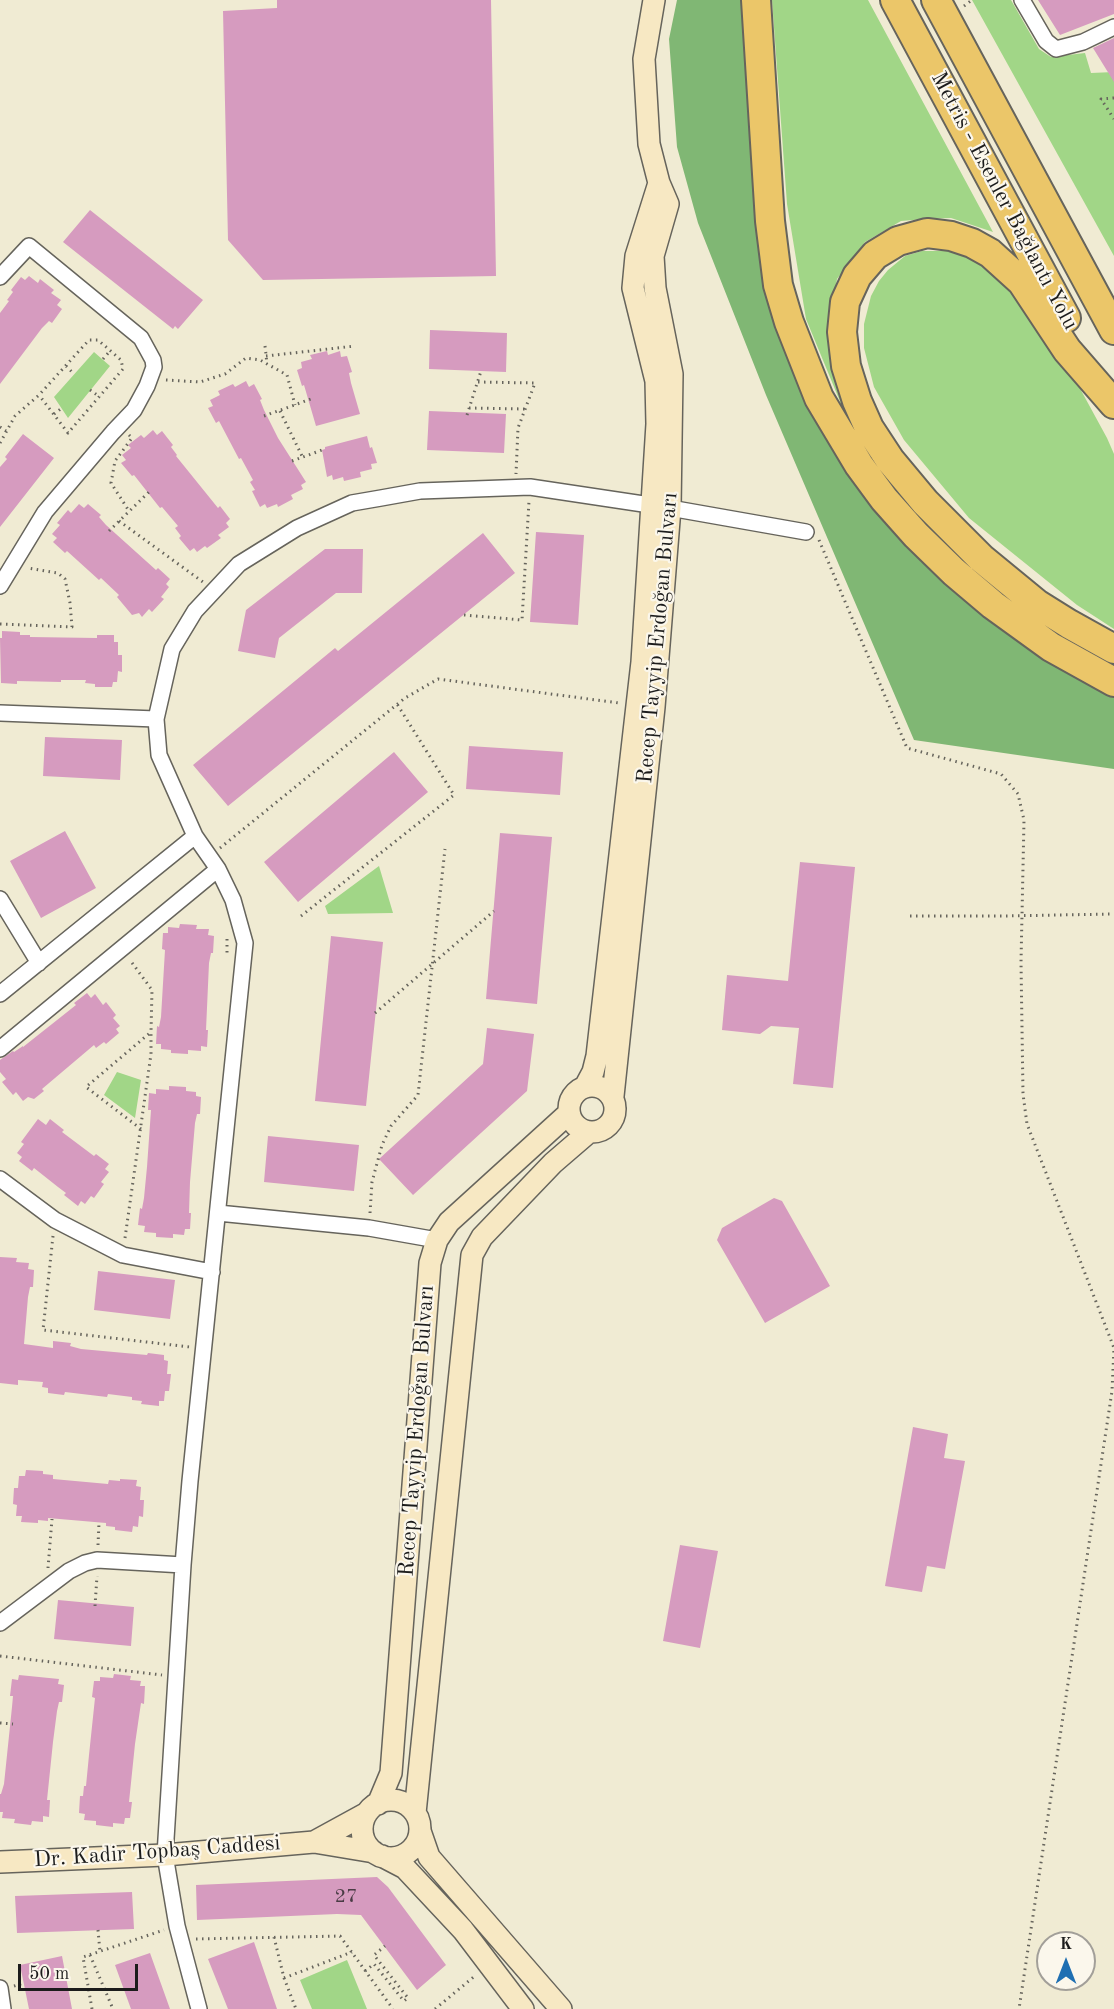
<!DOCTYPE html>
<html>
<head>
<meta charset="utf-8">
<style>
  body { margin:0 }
  #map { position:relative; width:1114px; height:2009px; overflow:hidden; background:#f0ebd3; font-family:"Old Standard TT",serif }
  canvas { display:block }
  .north { position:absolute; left:1036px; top:1931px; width:60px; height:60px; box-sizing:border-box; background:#fbf7ec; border:2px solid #a29f99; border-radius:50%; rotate:0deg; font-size:16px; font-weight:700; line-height:24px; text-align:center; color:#1c1c1c }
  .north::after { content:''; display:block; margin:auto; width:21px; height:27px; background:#1f6fb2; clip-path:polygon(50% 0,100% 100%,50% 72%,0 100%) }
  .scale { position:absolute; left:18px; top:1964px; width:120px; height:27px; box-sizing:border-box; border:3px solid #1c1c1c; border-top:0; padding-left:8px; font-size:18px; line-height:21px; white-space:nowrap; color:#1c1c1c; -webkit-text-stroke:4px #fbf7ec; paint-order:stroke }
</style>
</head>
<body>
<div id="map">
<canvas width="1114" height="2009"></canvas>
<div class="north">K</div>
<div class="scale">50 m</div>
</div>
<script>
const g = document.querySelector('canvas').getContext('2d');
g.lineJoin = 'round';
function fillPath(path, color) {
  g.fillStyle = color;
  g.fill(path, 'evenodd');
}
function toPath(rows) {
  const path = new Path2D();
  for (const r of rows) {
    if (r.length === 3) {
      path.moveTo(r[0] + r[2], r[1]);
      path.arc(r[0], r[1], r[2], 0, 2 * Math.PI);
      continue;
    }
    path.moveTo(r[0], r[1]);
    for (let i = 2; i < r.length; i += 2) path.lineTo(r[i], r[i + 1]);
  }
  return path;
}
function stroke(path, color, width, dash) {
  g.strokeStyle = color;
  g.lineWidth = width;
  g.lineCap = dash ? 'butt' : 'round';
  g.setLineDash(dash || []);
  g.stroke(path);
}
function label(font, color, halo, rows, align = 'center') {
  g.font = font + ' "Old Standard TT",serif';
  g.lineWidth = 4.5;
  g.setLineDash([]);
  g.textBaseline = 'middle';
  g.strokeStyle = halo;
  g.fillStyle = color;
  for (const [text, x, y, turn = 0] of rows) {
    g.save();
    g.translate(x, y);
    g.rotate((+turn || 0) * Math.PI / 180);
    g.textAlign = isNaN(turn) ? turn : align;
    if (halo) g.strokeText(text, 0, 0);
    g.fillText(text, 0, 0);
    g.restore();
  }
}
const green = toPath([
  [772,0,868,0,993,232,951,218,925,219,901,221,865,242,837,279,828,340,846,416,806,319,787,204],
  [972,0,1011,0,1039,49,1051,57,1085,53,1091,73,1114,72,1114,256],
  [922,251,948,251,983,263,1010,284,1059,350,1107,438,1114,454,1114,629,1077,605,969,518,904,440,874,387,864,348,864,324,871,296,879,281,888,270,905,256],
  [94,352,110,366,68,418,54,397],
  [379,866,393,913,328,914,325,906],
  [117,1072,141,1080,135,1118,104,1095],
  [347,1960,367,2009,312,2009,300,1980]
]);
const forest = toPath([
  [677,0,746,0,761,233,828,438,892,531,969,604,1102,689,1114,694,1114,769,914,740,766,395,698,223,677,147,669,39]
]);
const building = toPath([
  [277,0,491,0,496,276,263,280,228,240,223,11,277,8],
  [1038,0,1114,0,1114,14,1060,35],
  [1114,38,1114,82,1093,48],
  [90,210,203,300,178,329,175,326,173,329,63,242],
  [29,276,38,283,40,279,54,290,51,293,61,300,57,305,62,309,52,323,49,321,42,328,0,384,0,313,9,301,7,300,13,292,11,290,21,277,25,280],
  [430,330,507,333,506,372,429,369],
  [327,351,328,355,340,351,341,357,347,356,352,372,349,373,351,383,360,414,316,426,304,385,302,386,297,370,302,368,301,362,312,359,310,355],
  [246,381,249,387,254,384,262,399,260,400,264,410,278,438,306,482,301,485,303,489,291,495,293,499,278,507,277,504,267,508,265,504,260,507,252,491,255,490,250,482,253,480,241,458,239,459,219,421,216,423,208,408,213,406,210,400,220,395,218,391,233,384,235,387],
  [429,411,506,414,504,453,427,450],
  [153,430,157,435,162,431,173,445,171,447,177,455,176,456,218,508,220,506,230,519,226,523,229,527,218,535,221,538,207,548,205,546,197,552,194,548,190,551,179,538,181,536,175,528,178,526,162,507,160,508,134,475,132,476,121,463,126,460,122,455,131,448,128,445,141,435,144,438],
  [23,434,54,458,0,527,0,467,7,459,5,457],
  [367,436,370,448,372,447,377,463,371,464,372,469,360,472,361,477,344,481,343,477,333,480,332,475,327,477,322,450,325,449,325,447],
  [79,504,84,508,88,504,101,515,99,517,106,525,156,570,158,568,170,579,166,584,169,587,161,597,164,599,152,612,149,609,142,617,139,613,132,615,117,597,119,595,101,578,99,580,67,551,65,553,53,542,57,538,52,534,60,525,57,523,68,510,71,513],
  [536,532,584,535,578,625,530,622],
  [483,533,515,573,228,806,193,765,335,648,338,651],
  [325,549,363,549,362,593,336,593,279,638,275,658,238,651,246,610],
  [2,631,20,632,20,635,30,635,30,637,97,638,97,635,114,635,114,642,118,642,118,655,122,655,122,672,118,671,117,682,113,682,112,687,95,687,95,684,85,683,86,680,61,680,61,682,17,681,17,684,1,683,0,638,2,638],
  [45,737,122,740,120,780,43,776],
  [469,746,563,752,560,795,466,789],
  [394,752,428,792,298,902,264,862],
  [65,831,96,888,41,918,10,861],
  [500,833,552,837,537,1004,486,999],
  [800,862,855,867,833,1088,793,1084,799,1028,771,1026,760,1034,722,1030,727,975,788,981],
  [180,924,197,925,196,929,209,929,208,935,214,936,213,953,211,953,209,963,206,1030,208,1030,207,1047,201,1046,201,1051,188,1050,188,1054,171,1053,171,1050,161,1049,161,1044,156,1044,157,1026,159,1027,161,1017,165,950,162,949,163,933,168,933,168,927,179,928],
  [331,936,383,942,366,1106,315,1101],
  [87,993,91,998,95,994,103,1005,106,1002,116,1015,113,1018,120,1026,116,1029,119,1033,106,1044,104,1042,96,1048,94,1045,42,1089,44,1091,34,1099,28,1097,23,1101,16,1092,13,1095,2,1082,6,1079,0,1072,0,1060,13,1051,14,1052,23,1046,23,1047,76,1005,74,1003],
  [487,1028,534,1034,527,1091,413,1195,379,1159,483,1064],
  [169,1086,186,1087,186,1091,196,1092,196,1096,201,1097,200,1114,197,1114,195,1123,190,1182,189,1213,191,1213,190,1229,185,1229,184,1235,173,1234,173,1238,156,1237,156,1233,144,1232,145,1226,138,1225,140,1208,142,1209,144,1198,147,1167,151,1110,148,1110,149,1093,156,1094,156,1089,169,1090],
  [38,1119,46,1125,50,1119,64,1130,62,1132,94,1156,96,1154,109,1164,105,1169,109,1172,101,1182,104,1184,94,1198,91,1196,85,1204,81,1201,78,1206,64,1195,66,1193,58,1187,34,1168,32,1171,19,1161,22,1157,17,1153,24,1144,21,1142],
  [268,1136,359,1145,354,1191,264,1182],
  [774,1198,782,1201,830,1286,765,1323,717,1240,722,1228],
  [0,1257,17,1258,16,1262,29,1263,28,1269,34,1270,33,1287,30,1287,28,1297,24,1344,53,1348,53,1341,71,1343,70,1346,81,1349,147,1355,148,1353,164,1355,164,1360,168,1361,167,1374,171,1374,169,1391,165,1391,164,1401,159,1401,159,1406,141,1404,142,1401,132,1400,132,1397,108,1394,107,1397,65,1392,64,1395,48,1393,48,1388,42,1387,43,1382,18,1380,18,1385,0,1383],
  [98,1271,175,1280,170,1319,94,1310],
  [913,1427,948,1434,944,1458,965,1461,945,1569,927,1566,922,1592,885,1586],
  [26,1470,43,1471,43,1474,53,1475,53,1479,108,1484,109,1480,120,1481,120,1479,137,1480,136,1486,141,1487,140,1500,144,1500,143,1517,139,1516,138,1527,133,1526,132,1532,115,1530,115,1527,106,1526,106,1523,48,1518,48,1521,38,1520,38,1523,21,1522,22,1516,16,1516,17,1505,13,1504,14,1488,18,1488,19,1476,25,1476],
  [680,1545,718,1551,700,1648,663,1641],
  [58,1600,134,1607,131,1646,54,1639],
  [114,1674,131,1676,130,1680,141,1681,140,1686,145,1686,144,1704,141,1703,135,1744,129,1802,132,1802,130,1818,125,1818,124,1824,113,1823,113,1827,96,1825,96,1821,84,1820,85,1814,79,1813,80,1796,83,1796,84,1786,86,1786,89,1755,95,1698,92,1697,94,1681,100,1681,100,1677,113,1678],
  [19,1675,59,1679,58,1684,64,1685,62,1702,59,1702,57,1711,53,1742,47,1800,50,1800,49,1817,43,1816,43,1822,32,1821,31,1825,14,1823,15,1819,2,1818,3,1812,0,1812,0,1794,1,1794,4,1784,12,1707,13,1696,10,1696,12,1679,18,1680],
  [377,1877,388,1887,446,1965,417,1990,361,1915,337,1914,197,1920,196,1885],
  [132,1892,134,1929,17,1933,15,1896],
  [254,1942,277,2009,228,2009,208,1959],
  [150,1953,170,2009,131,2009,115,1965],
  [62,1956,72,2009,29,2009,20,1965]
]);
const path = toPath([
  [964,6,972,0],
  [1114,98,1101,99,1114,119],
  [265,346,267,364],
  [266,356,355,346],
  [103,359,110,351],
  [66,366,74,374],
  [166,380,200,382,225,374,246,358,260,360,287,375,295,405],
  [478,382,535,383,518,428,516,474],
  [90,390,100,397],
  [469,408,525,409],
  [280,411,302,456],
  [54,414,62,408],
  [467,415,481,371],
  [264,416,311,399],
  [0,427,6,431],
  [129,435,132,438,115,461,111,483,129,511],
  [0,443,15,416,39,395,89,340,98,340,121,360,123,369,68,433,39,395],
  [292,461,322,450],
  [119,521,203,582],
  [109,531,150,491],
  [819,540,907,748,1001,774,1018,794,1024,820,1021,962,1023,1094,1027,1124,1114,1348,1112,1391,1019,2009],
  [464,615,522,620,529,501],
  [0,624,72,627,70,603,65,579,58,573,28,568],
  [220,848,405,698,438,679,619,703],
  [301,916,454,795,397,704],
  [910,916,1003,916,1114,914],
  [227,939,227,953],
  [375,1013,494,911],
  [141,1129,86,1087,151,1032],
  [370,1213,372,1182,382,1145,391,1126,418,1095,445,849],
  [53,1236,43,1330,190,1347],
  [125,1238,151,1054,151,1032,152,990,130,960],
  [98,1545,99,1523],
  [48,1568,52,1519],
  [95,1606,97,1576],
  [0,1656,162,1675],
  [0,1723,13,1724],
  [98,1930,100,1952],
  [274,1937,284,1978,296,2009],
  [196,1939,340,1936,393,2009],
  [90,1955,113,2009],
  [365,1971,374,1964,404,2001,408,1998,374,1955,385,1946],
  [284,1978,352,1952],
  [14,1986,24,1983],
  [92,2009,83,1957,164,1930],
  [435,2009,476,1975]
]);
const street = toPath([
  [1022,0,1046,41,1056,49,1083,42,1114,27],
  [0,277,29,246,141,338,153,360,154,367,147,386,134,410,113,432,45,512,0,586],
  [0,713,156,719],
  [0,899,39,963],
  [0,994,195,836],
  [0,1049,218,869],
  [0,1179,55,1220,123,1255,212,1272],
  [218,1213,369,1228,437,1240],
  [0,1623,69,1571,85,1563,97,1560,183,1565],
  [0,1988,3,2009],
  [199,2009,177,1926,165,1855,183,1565,190,1481,245,943,233,900,218,869,195,836,159,755,156,719,172,649,195,611,239,564,297,528,352,503,381,498,420,491,530,487,670,508,806,532]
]);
const secondary = toPath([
  [592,1109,23],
  [585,1087,593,1072,597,1056,642,662,657,424,656,381,633,288,636,256,659,183],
  [613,1096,654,707,670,508,672,374,655,288,653,256,668,204,659,183,649,144,644,59,654,0],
  [391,1829,29],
  [378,1804,391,1773,430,1263,437,1240,449,1222,569,1113],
  [367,1813,314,1842,374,1852],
  [415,1813,472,1255,482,1237,553,1163,589,1132],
  [420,1831,429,1857,561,2009],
  [382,1856,405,1868,463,1930,523,2009],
  [0,1862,165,1855,314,1842]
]);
const highway = toPath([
  [756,0,770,221,778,285,789,322,819,398,859,465,884,499,916,535,954,572,993,605,1051,647,1114,682],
  [895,0,1066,318],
  [936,0,1114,330],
  [1114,404,1067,350,1022,282,990,253,972,243,951,236,927,233,898,241,875,255,857,276,845,302,842,332,846,366,857,401,869,428,890,460,925,502,981,558,1037,604,1069,624,1114,649]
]);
const numberNames = [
  ["27",346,1897]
];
const streetNames = [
  ["Metris - Esenler Bağlantı Yolu",1004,201,62],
  ["Recep Tayyip Erdoğan Bulvarı",658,638,-85],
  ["Recep Tayyip Erdoğan Bulvarı",417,1431,-86],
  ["Dr. Kadir Topbaş Caddesi",157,1852,-4]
];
fillPath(green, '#a1d687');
fillPath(forest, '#80b774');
fillPath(building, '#d69bbf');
stroke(street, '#66645c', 18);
stroke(secondary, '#66645c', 24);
stroke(highway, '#66645c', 32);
stroke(path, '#66645c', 3, [1.5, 4.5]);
stroke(street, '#fff', 15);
stroke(secondary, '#f7e8c3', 21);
stroke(highway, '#ebc669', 28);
label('20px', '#4a3c45', null, numberNames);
label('22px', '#1c1c1c', '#fbf7ec', streetNames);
</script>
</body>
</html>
